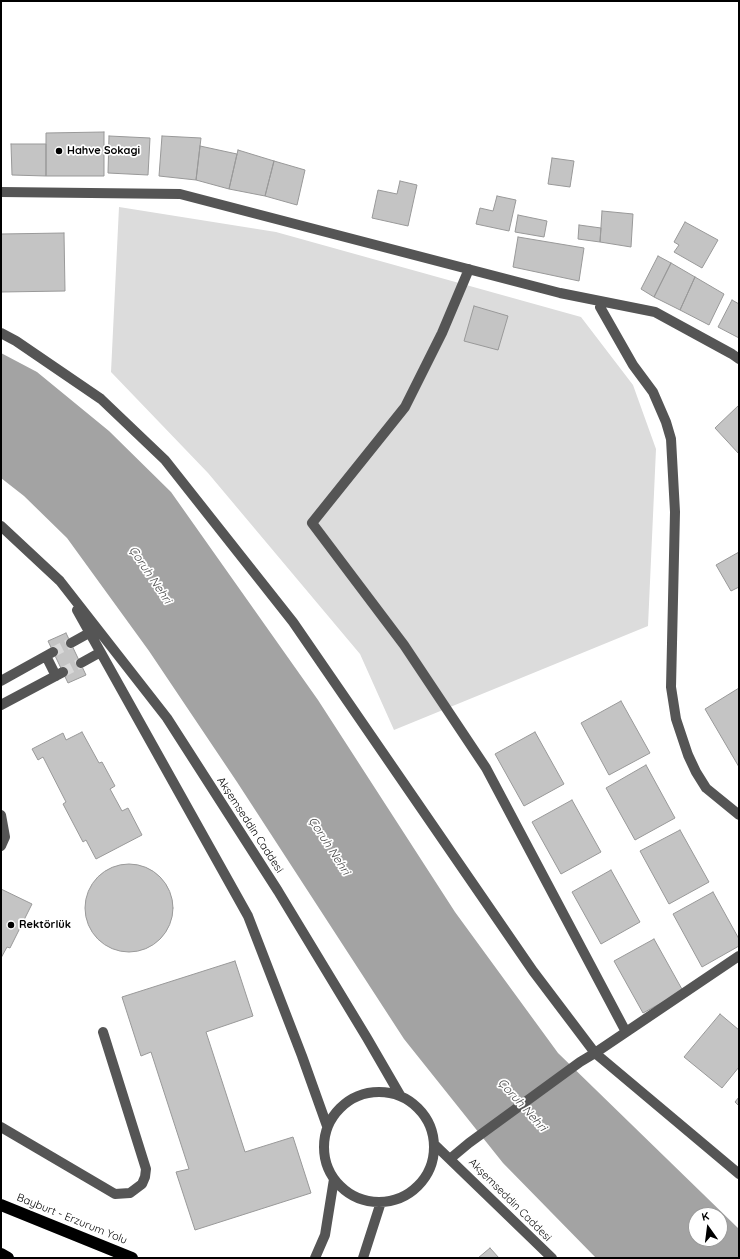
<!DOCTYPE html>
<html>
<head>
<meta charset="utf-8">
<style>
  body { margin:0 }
  #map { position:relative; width:740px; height:1259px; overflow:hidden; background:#fff; font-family:Quicksand,sans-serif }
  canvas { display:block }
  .frame { position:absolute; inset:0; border:2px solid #000; pointer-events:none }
  .north { position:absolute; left:688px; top:1207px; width:40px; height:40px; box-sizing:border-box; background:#fff; border:1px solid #999; border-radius:50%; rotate:346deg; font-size:11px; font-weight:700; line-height:16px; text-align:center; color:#000 }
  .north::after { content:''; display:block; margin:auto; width:14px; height:18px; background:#000; clip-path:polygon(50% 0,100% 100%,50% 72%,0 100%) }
</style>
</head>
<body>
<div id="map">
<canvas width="740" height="1259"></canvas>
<div class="frame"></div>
<div class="north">K</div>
</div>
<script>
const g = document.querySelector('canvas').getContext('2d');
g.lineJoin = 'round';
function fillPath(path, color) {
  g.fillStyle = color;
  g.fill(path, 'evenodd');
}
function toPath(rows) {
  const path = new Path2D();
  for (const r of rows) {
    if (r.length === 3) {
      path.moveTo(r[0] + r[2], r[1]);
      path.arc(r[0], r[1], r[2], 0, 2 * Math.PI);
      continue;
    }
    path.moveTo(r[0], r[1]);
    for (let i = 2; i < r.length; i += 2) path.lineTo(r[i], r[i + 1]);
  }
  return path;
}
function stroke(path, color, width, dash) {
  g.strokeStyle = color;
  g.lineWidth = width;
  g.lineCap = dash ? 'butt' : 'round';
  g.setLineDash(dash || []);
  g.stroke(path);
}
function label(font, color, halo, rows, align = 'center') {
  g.font = font + ' Quicksand,sans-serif';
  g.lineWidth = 3.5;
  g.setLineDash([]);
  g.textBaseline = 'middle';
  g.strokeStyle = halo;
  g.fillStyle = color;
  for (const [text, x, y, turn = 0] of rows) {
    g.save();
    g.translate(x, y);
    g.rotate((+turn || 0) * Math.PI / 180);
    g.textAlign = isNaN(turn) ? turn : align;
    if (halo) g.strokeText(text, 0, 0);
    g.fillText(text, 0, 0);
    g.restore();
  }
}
const green = toPath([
  [119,207,276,232,581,317,633,385,656,449,648,626,394,730,360,654,208,473,111,372]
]);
const water = toPath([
  [1,353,37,372,109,431,171,492,318,700,455,912,558,1053,739,1229,739,1258,596,1258,503,1163,404,1039,237,782,149,651,67,538,24,496,1,478],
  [696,1215,720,1215,720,1239,696,1239]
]);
const building = toPath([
  [104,132,104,176,46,176,46,133,104,132],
  [109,136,150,138,148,175,108,173,109,136],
  [162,136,201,138,196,180,159,176,162,136],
  [11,144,46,144,46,176,12,175,11,144],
  [200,146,237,154,229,189,196,180,200,146],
  [238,150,274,161,265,196,229,189,238,150],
  [552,158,574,161,570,187,548,184,552,158],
  [274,161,305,170,297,205,265,196,274,161],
  [400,181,417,185,408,226,372,218,378,190,397,194,400,181],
  [497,196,516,200,509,231,476,224,480,208,493,211,497,196],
  [602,211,633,214,631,247,600,242,602,211],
  [518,215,547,221,544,237,515,232,518,215],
  [685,222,718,240,702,268,674,252,679,245,674,242,685,222],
  [579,225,601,228,600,242,578,239,579,225],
  [64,233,65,291,1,292,1,234,64,233],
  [518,237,584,248,579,281,513,267,518,237],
  [658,256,671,263,654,297,641,289,658,256],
  [671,263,695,277,680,310,654,297,671,263],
  [695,277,724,294,709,325,680,310,695,277],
  [732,300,739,304,739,338,718,327,732,300],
  [474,306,508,316,498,350,464,341,474,306],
  [739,405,739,454,715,428,739,405],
  [739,552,739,587,731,591,716,565,739,552],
  [66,633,86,675,68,683,48,641,66,633],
  [739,688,739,767,705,709,739,688],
  [621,701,650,753,609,775,581,723,621,701],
  [82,732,99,763,102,762,115,786,110,789,122,811,128,808,142,835,96,859,86,840,83,842,63,804,66,802,43,757,38,760,32,749,63,733,66,740,82,732],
  [535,732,564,784,524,806,495,754,535,732],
  [646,765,675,818,635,840,606,788,646,765],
  [572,800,601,852,561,874,532,822,572,800],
  [680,830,709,882,669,904,640,851,680,830],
  [129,908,44],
  [611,870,640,922,601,944,572,892,611,870],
  [1,889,32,904,10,948,7,947,1,958,1,889],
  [713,892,739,939,739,946,702,967,673,914,713,892],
  [654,939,683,991,643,1013,614,961,654,939],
  [235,961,253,1016,206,1032,245,1152,293,1137,311,1193,195,1230,176,1172,189,1169,151,1052,141,1056,122,997,235,961],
  [720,1014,739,1030,739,1067,722,1088,684,1057,720,1014],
  [739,1097,739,1106,735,1102,739,1097],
  [490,1248,499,1258,478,1258,490,1248]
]);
const minorTunnel = toPath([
  [53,652,71,643],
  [63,672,81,663]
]);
const minor = toPath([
  [1,192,180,194,560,293,655,312,732,354,739,359],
  [469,269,442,333,405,407,312,523,404,645,486,768,626,1032],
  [604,302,600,307,633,365,653,392,666,422,671,439,675,512,671,687,676,719,688,755,696,772,706,788,739,815],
  [1,333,16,341,101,399,165,460,293,622,533,971,595,1053,739,956],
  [1,526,60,581,167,718,278,891,367,1038,400,1095],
  [77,610,248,916,302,1056,327,1126],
  [71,643,89,633],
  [46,656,56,676],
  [81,663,99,653],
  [1,681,53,652],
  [1,705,63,672],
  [1,815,5,837,1,846],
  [379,1147,55],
  [1,1127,115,1194,130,1193,142,1184,145,1177,146,1169,103,1032],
  [434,1144,552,1258],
  [451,1158,469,1143,580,1062,595,1053,739,1174],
  [315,1258,325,1235,334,1179],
  [363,1258,381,1202]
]);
const highway = toPath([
  [1,1205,132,1258],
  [1,1254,8,1258]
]);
const markers = [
  [59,151,4,"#000"],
  [11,925,4,"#000"]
];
const poiNames = [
  ["Hahve Sokagi",67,151],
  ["Rektörlük",19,925]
];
const streetNames = [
  ["Akşemseddin Caddesi",250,825,57],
  ["Akşemseddin Caddesi",510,1200,45],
  ["Bayburt - Erzurum Yolu",72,1219,22]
];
const waterNames = [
  ["Çoruh Nehri",150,575,56],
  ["Çoruh Nehri",329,846,57],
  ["Çoruh Nehri",522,1105,48]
];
fillPath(green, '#dcdcdc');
fillPath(water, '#a3a3a3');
fillPath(building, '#c4c4c4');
stroke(building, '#999', 1);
stroke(minorTunnel, '#d9d9d9', 10, [10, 5]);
stroke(minor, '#555', 10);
stroke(highway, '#000', 12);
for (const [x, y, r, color] of markers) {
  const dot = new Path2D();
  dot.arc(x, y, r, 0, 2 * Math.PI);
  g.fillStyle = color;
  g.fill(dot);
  stroke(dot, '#fff', 1.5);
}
label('bold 11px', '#000', '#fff', poiNames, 'left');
label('11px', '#000', '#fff', streetNames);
label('italic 12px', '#444', '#fff', waterNames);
</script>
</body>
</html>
